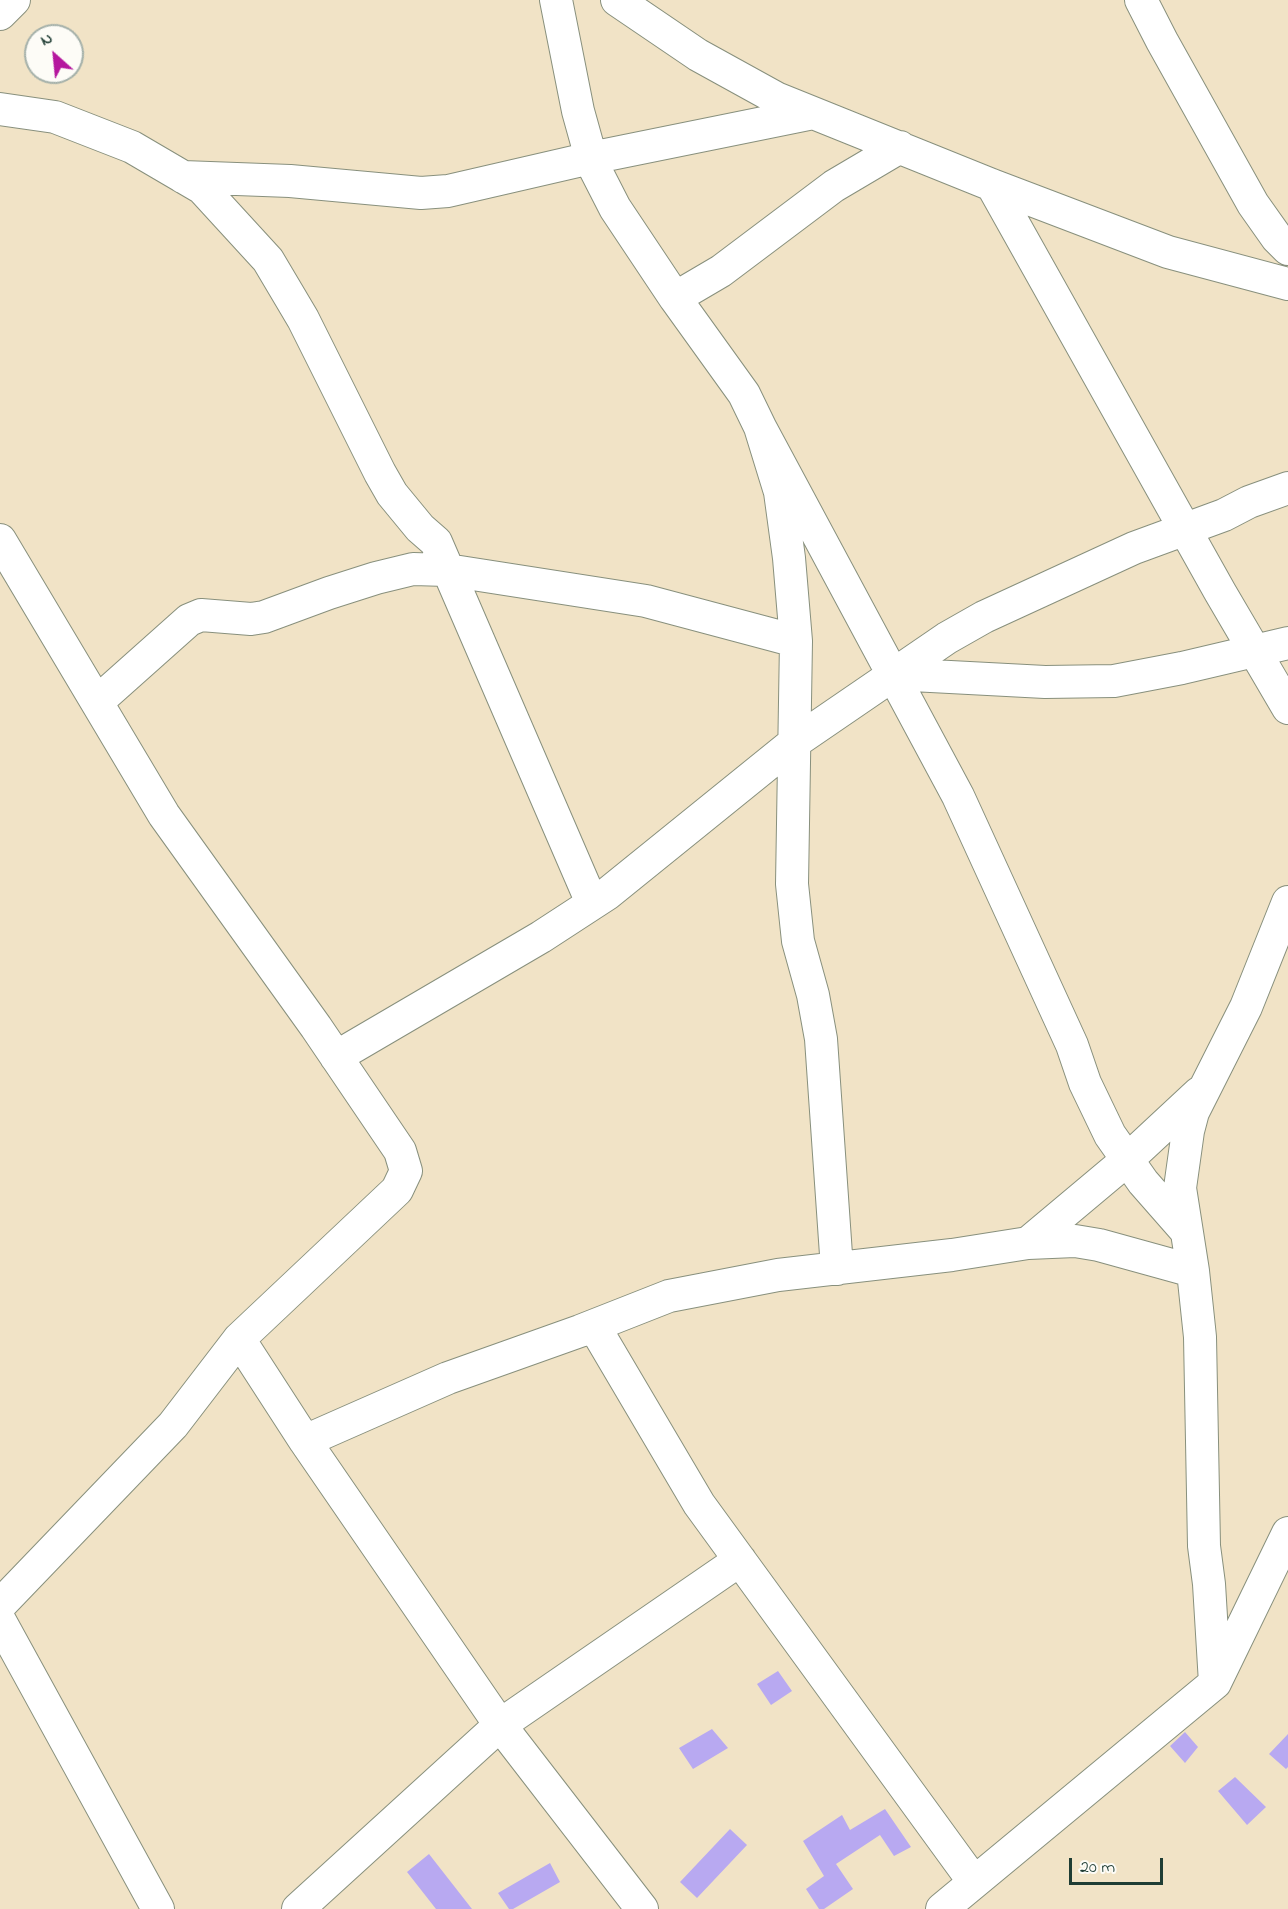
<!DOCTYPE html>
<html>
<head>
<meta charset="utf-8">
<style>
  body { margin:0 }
  #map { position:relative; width:1288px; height:1909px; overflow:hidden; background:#f1e3c6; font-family:"Indie Flower",sans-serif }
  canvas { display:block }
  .north { position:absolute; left:24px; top:24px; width:60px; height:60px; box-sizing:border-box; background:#fdfcf7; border:2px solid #a4b0a9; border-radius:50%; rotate:333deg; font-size:16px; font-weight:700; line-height:24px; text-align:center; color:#1f3d34 }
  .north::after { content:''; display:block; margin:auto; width:21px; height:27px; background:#b5179e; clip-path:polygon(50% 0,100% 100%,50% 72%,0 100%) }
  .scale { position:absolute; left:1069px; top:1858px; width:94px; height:27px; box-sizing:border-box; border:3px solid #1f3d34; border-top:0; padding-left:8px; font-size:18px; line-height:21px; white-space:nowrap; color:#1f3d34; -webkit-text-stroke:4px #fdfcf7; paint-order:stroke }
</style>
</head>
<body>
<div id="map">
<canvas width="1288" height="1909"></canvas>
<div class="north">N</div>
<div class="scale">20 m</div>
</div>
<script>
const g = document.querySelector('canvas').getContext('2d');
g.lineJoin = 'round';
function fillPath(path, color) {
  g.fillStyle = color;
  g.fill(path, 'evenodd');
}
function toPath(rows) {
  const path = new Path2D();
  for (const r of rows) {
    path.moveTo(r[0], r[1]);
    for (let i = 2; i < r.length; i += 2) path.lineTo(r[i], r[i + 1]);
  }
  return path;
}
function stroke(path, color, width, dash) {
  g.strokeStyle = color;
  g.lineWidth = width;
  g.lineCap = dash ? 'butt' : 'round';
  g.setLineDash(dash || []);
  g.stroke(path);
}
const building = toPath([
  [778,1671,792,1691,771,1705,757,1684],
  [712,1729,728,1748,693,1769,679,1748],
  [1185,1732,1198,1747,1185,1763,1170,1746],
  [1288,1734,1288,1767,1286,1769,1269,1754],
  [1235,1777,1266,1807,1247,1825,1218,1791],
  [885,1809,911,1847,894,1856,880,1835,836,1864,853,1889,824,1909,819,1909,806,1889,824,1876,803,1841,842,1815,850,1830],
  [730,1829,747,1845,697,1898,680,1882],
  [429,1854,472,1909,436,1909,407,1872],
  [550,1863,560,1882,513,1909,509,1909,498,1893]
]);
const minor = toPath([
  [556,0,578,111,593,165,615,208,675,298],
  [617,0,698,55,776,98,992,185,1168,252,1288,284],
  [1141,0,1162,41,1253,204,1277,238,1288,249],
  [0,14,14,0],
  [0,109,55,117,132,147,202,188,268,260,303,319,380,473,392,494,420,528,436,542,592,903],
  [183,177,290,181,421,193,448,191,591,158,813,113],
  [992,185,1220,592,1288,708],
  [760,427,958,796,1072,1045,1085,1083,1110,1135,1143,1182,1186,1231],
  [0,540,164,815,316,1027,400,1151,406,1171,397,1190,239,1339,173,1425,0,1605],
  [796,641,789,558,780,492,760,427,744,394,675,298,721,271,834,186,900,147],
  [893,674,1045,682,1114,681,1182,668,1288,643],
  [97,702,189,620,201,615,251,619,264,617,329,593,376,578,413,569,447,570,646,601,796,641,792,884,798,941,813,995,821,1039,837,1269],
  [336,1057,541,937,607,894,795,742,947,638,984,617,1134,548,1224,515,1249,502,1288,488],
  [1028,1243,1127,1160,1199,1093],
  [594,1326,699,1504,974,1882],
  [239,1339,305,1441,500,1725,642,1909],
  [305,1441,448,1378,580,1331,669,1296,778,1275,952,1255,1028,1243,1075,1241,1099,1245,1193,1271],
  [0,1621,158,1909],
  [1215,1683,1209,1584,1204,1546,1200,1337,1193,1271,1180,1188,1188,1131,1193,1112,1246,1007,1288,902],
  [298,1909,500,1725,740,1560],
  [942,1909,1215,1683,1288,1533]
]);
fillPath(building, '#b8a9f1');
stroke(minor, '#88907d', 34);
stroke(minor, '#fff', 32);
</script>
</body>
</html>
